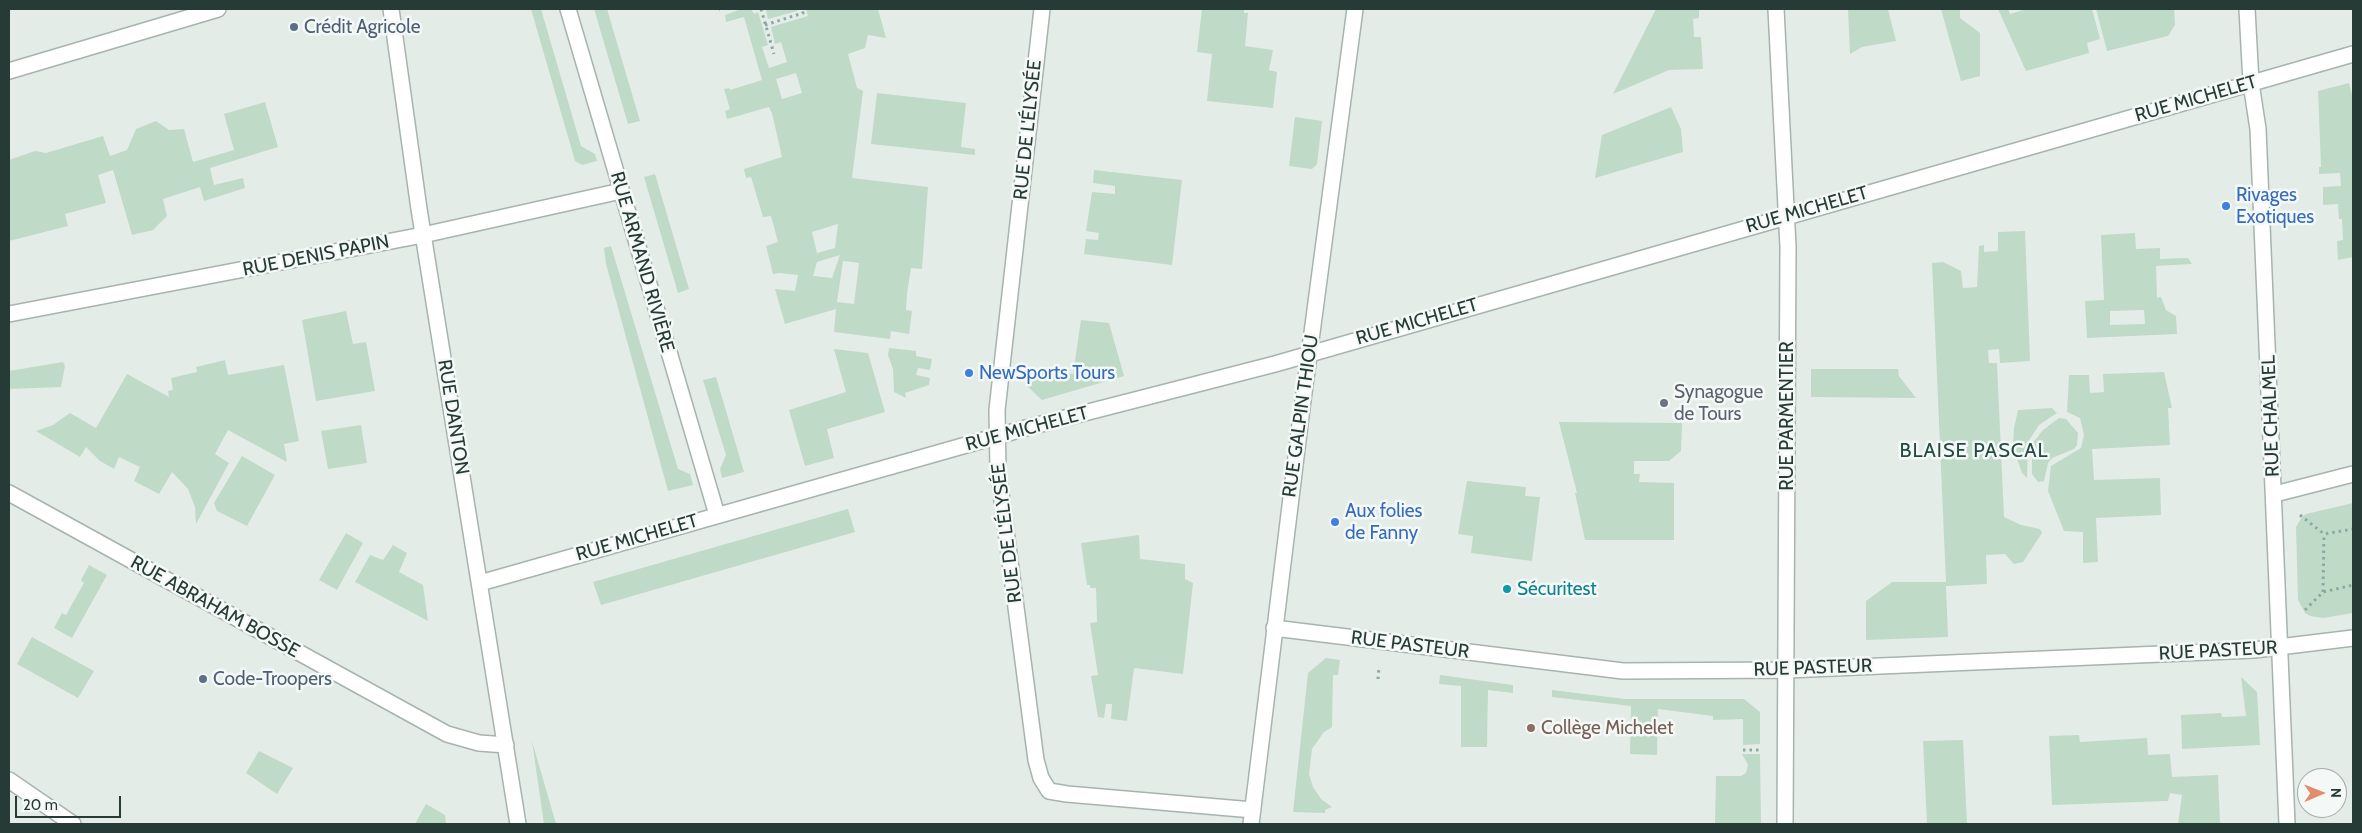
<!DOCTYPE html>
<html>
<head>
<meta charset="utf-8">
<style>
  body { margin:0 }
  #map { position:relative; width:2362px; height:833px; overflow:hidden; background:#e4ece8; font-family:Cabin,sans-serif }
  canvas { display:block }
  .frame { position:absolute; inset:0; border:10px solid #263b36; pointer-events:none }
  .north { position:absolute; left:2297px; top:768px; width:50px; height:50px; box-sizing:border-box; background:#f4f8f6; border:1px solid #a2aca9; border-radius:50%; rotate:89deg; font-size:14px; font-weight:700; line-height:20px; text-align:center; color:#263b36 }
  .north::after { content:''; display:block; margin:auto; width:18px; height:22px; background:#e18d6d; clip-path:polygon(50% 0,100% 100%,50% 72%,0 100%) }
  .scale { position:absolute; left:15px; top:796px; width:106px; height:22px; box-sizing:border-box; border:2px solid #263b36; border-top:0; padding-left:6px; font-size:15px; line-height:18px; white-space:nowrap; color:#263b36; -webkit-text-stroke:4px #f4f8f6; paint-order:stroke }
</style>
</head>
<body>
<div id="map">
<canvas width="2362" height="833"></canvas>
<div class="frame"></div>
<div class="north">N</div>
<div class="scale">20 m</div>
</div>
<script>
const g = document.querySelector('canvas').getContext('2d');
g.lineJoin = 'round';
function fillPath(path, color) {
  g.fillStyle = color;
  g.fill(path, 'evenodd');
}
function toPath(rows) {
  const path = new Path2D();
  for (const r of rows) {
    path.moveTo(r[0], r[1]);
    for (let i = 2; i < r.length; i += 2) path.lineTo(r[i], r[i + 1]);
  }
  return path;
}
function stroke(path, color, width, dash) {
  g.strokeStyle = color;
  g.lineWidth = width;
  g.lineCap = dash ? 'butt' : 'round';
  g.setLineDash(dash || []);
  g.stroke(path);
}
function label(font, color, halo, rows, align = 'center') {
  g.font = font + ' Cabin,sans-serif';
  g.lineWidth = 5;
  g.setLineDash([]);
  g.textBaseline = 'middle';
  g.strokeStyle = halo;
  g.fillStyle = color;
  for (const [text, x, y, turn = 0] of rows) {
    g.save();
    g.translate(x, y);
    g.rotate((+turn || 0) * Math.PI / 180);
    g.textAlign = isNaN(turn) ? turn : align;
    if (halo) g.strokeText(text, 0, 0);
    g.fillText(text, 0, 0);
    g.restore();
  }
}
const green = toPath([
  [531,9,541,9,581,146,595,154,597,161,582,165,575,161],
  [594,9,607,9,640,121,628,124],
  [741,9,751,9,754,14,758,12,768,45,762,47,769,68,787,62,781,42,775,44,771,27,808,16,806,9,878,9,886,38,868,35,865,48,848,54,857,88,863,91,852,178,928,187,922,269,911,268,907,293,906,310,912,311,909,334,891,331,890,339,834,332,836,309,785,324,775,289,795,291,798,275,779,273,773,274,766,246,778,242,771,216,763,217,751,177,746,178,744,169,782,157,772,113,769,107,727,119,725,111,730,109,724,89,729,88,730,90,762,80,744,17,726,22,725,15],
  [796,73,802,93,782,99,776,79],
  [838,224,835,248,817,253,812,232],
  [840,255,832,278,813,276,817,262],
  [843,261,859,263,854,304,837,302],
  [770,9,796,9,797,11,768,19,766,10],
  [1202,9,1244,9,1244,13,1248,13,1245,46,1273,50,1269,70,1277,72,1273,108,1207,101,1212,54,1197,52],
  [1656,9,1699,9,1699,18,1693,19,1694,37,1701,37,1703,69,1669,70,1613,94],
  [1848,9,1888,9,1896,41,1862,47,1850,54],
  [1941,9,1960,9,1960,18,1980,33,1980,76,1961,81],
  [1998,9,2008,9,2010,14,2027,9,2092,9,2100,39,2087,43,2089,53,2026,71],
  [2096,9,2174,9,2175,25,2168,36,2107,51],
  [2349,83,2353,99,2353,257,2338,260,2337,241,2343,240,2342,219,2339,219,2338,204,2323,205,2323,187,2341,186,2340,173,2319,174,2319,167,2321,167,2318,91],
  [877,93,966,103,961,147,975,149,975,155,871,144],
  [265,102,278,147,210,168,214,185,243,178,245,188,204,201,200,187,163,199,167,216,153,230,132,235,113,170,98,175,106,203,65,214,68,226,9,241,9,160,35,151,46,153,103,136,110,156,127,150,136,129,156,121,169,130,184,129,193,162,234,150,224,114],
  [1671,107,1681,129,1683,152,1595,178,1602,135],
  [1295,117,1322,121,1317,164,1312,169,1289,166],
  [1094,170,1182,180,1172,265,1084,254,1086,239,1098,240,1099,233,1086,231,1092,192,1115,194,1115,186,1093,183],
  [655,174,689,289,678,293,644,177],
  [2025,231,2030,361,2000,363,1999,349,1988,350,1989,363,1997,363,2004,517,2021,525,2040,529,2042,533,2023,562,2014,564,2005,554,1986,555,1987,584,1946,586,1948,637,1866,640,1866,601,1892,582,1946,582,1932,263,1943,262,1961,271,1963,288,1977,287,1979,246,1984,245,1984,252,1998,251,1998,232],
  [2135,233,2136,249,2160,248,2160,259,2188,258,2192,264,2156,266,2157,298,2161,297,2166,310,2176,316,2177,334,2087,338,2085,301,2104,300,2101,235],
  [2144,310,2145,324,2110,325,2110,311],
  [611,246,678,469,690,474,693,485,668,491,606,264,604,248],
  [346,311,353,344,366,342,375,391,316,401,302,320],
  [1081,320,1109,323,1124,376,1042,400,1026,385,1028,368,1073,374],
  [889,348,916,351,916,356,932,359,930,370,918,368,916,375,930,378,929,385,905,393,906,398,894,392,893,369,888,355],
  [834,349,868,353,885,412,827,429,834,458,805,466,789,410,846,392],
  [225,360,228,375,284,365,299,441,284,444,287,462,228,430,215,454,229,463,196,524,195,507,188,489,172,472,159,494,134,481,140,467,119,457,114,469,100,461,86,447,80,457,36,431,53,425,70,413,96,428,127,374,169,397,168,391,173,390,171,378,197,372,196,367],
  [63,362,65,366,61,387,9,389,9,371],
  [1811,369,1898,369,1899,376,1916,398,1811,397],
  [2164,372,2172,408,2168,408,2170,445,2092,449,2094,480,2160,478,2161,515,2096,518,2098,562,2083,563,2083,532,2064,531,2048,491,2051,466,2081,448,2084,435,2080,418,2067,412,2069,375,2089,375,2090,393,2104,392,2103,374],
  [716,377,744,472,722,478,720,469,726,455,703,380],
  [2052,408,2057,413,2039,425,2028,442,2027,478,2022,473,2013,447,2014,428,2018,410],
  [2059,418,2066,419,2078,433,2077,445,2074,449,2052,458,2048,463,2044,481,2038,482,2032,474,2032,444,2043,430],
  [1559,422,1682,423,1681,451,1669,461,1634,461,1634,474,1640,474,1639,482,1674,483,1674,540,1585,540,1575,493,1577,493],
  [361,425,367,463,328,469,321,431],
  [242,456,275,475,247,526,217,511,214,503],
  [1467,481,1526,487,1525,496,1540,497,1532,561,1471,553,1473,536,1458,534],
  [2353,503,2353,613,2323,618,2310,616,2305,613,2298,600,2296,527,2302,517,2306,514],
  [848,509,855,532,601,605,593,582],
  [346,533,363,543,337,590,319,580],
  [1139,535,1140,559,1185,564,1185,579,1193,583,1183,674,1134,668,1127,721,1111,719,1112,704,1106,704,1104,718,1098,717,1091,676,1098,675,1090,623,1097,622,1096,588,1090,588,1090,585,1087,585,1081,543],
  [393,545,407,553,399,572,423,585,428,621,355,582,370,555,383,560],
  [89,565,107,575,72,638,54,628,62,613,66,615,84,583,81,580],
  [32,637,94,671,78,698,17,664],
  [1326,658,1340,660,1338,675,1333,675,1332,727,1324,732,1312,749,1309,774,1313,787,1321,799,1332,807,1325,810,1325,813,1293,812,1308,673],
  [1440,675,1513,685,1513,693,1488,690,1487,747,1461,747,1461,686,1439,684],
  [2241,677,2257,692,2260,745,2182,749,2181,715,2221,713,2222,717,2246,716],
  [1552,690,1625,699,1744,699,1760,712,1760,744,1743,745,1743,719,1713,720,1713,716,1658,709,1657,755,1630,754,1631,706,1552,697],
  [2079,735,2080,742,2147,738,2148,755,2170,754,2172,777,2218,775,2220,824,2178,824,2182,795,2170,793,2168,801,2052,805,2049,736],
  [1963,740,1967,824,1927,824,1923,741],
  [532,741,556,824,544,824],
  [259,751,293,768,277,794,246,773],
  [1742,754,1760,754,1761,824,1715,824,1716,776,1741,776,1746,773,1748,765],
  [426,804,445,815,446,824,415,824]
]);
const path = toPath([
  [719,9,720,9],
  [761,9,774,54],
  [765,25,803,13,802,9],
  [2300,515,2324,534,2353,529],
  [2323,592,2324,534],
  [2305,610,2323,592,2353,585],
  [1378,679,1379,667],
  [1743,750,1759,750]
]);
const minor = toPath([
  [391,9,419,209,518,824],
  [568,9,717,515],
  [1042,9,997,410,998,470,1036,760,1041,778,1049,791,1067,794,1253,810],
  [1776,9,1788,247,1785,824],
  [2247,9,2251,83,2258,129,2287,824],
  [9,71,218,9],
  [9,314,423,235,621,191],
  [9,493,447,734,479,743,506,745],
  [2275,494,2353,474],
  [480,583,1026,428,1275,364,2353,54],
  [1274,628,1623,671,1787,670,2254,650,2353,638],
  [9,780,73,824],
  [1251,824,1302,408,1355,9]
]);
const markers = [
  [294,27,5,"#5c6f8a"],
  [2226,206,5,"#3f7fe0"],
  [969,373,5,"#3f7fe0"],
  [1664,403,5,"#6b7280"],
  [1335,522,5,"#3f7fe0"],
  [1507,589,5,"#0f9aa8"],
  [203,679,5,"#5c6f8a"],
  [1531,728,5,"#8d6e63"]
];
const serviceNames = [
  ["Crédit Agricole",304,27],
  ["Code-Troopers",213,679]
];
const streetNames = [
  ["RUE MICHELET",2196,99,-16],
  ["RUE DE L'ÉLYSÉE",1028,130,-84],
  ["RUE MICHELET",1807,210,-16],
  ["RUE DENIS PAPIN",316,256,-11],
  ["RUE ARMAND RIVIÈRE",642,262,74],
  ["RUE MICHELET",1417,322,-16],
  ["RUE GALPIN THIOU",1301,416,-82],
  ["RUE PARMENTIER",1787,416,-90],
  ["RUE CHALMEL",2271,416,-92],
  ["RUE DANTON",453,417,81],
  ["RUE MICHELET",1027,429,-15],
  ["RUE DE L'ÉLYSÉE",1007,533,-97],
  ["RUE MICHELET",637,538,-16],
  ["RUE ABRAHAM BOSSE",215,607,29],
  ["RUE PASTEUR",1410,645,7],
  ["RUE PASTEUR",2218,651,-3],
  ["RUE PASTEUR",1813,668,-2]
];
const shopNames = [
  ["Rivages",2236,195],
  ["Exotiques",2236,217],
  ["NewSports Tours",979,373],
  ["Aux folies",1345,511],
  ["de Fanny",1345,533]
];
const worshipNames = [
  ["Synagogue",1674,392],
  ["de Tours",1674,414]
];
const cultureNames = [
  ["Sécuritest",1517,589]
];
const educationNames = [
  ["Collège Michelet",1541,728]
];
const neighbourhoodNames = [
  ["BLAISE PASCAL",1974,451]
];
fillPath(green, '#c0dac8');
stroke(minor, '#a7b3af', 18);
stroke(path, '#88aba1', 3, [2.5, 4]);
stroke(minor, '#fff', 15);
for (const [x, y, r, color] of markers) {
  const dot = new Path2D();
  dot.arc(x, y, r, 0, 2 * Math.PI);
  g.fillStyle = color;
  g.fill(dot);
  stroke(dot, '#f4f8f6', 2);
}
label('19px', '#4e5e75', '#f4f8f6', serviceNames, 'left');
label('19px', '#263b36', '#f4f8f6', streetNames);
label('19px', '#366cbe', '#f4f8f6', shopNames, 'left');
label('19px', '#5b616d', '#f4f8f6', worshipNames, 'left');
label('19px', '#0d838f', '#f4f8f6', cultureNames, 'left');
label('19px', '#785e54', '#f4f8f6', educationNames, 'left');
g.letterSpacing = '1px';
label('20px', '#244b43', '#f4f8f6', neighbourhoodNames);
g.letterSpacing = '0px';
</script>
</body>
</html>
